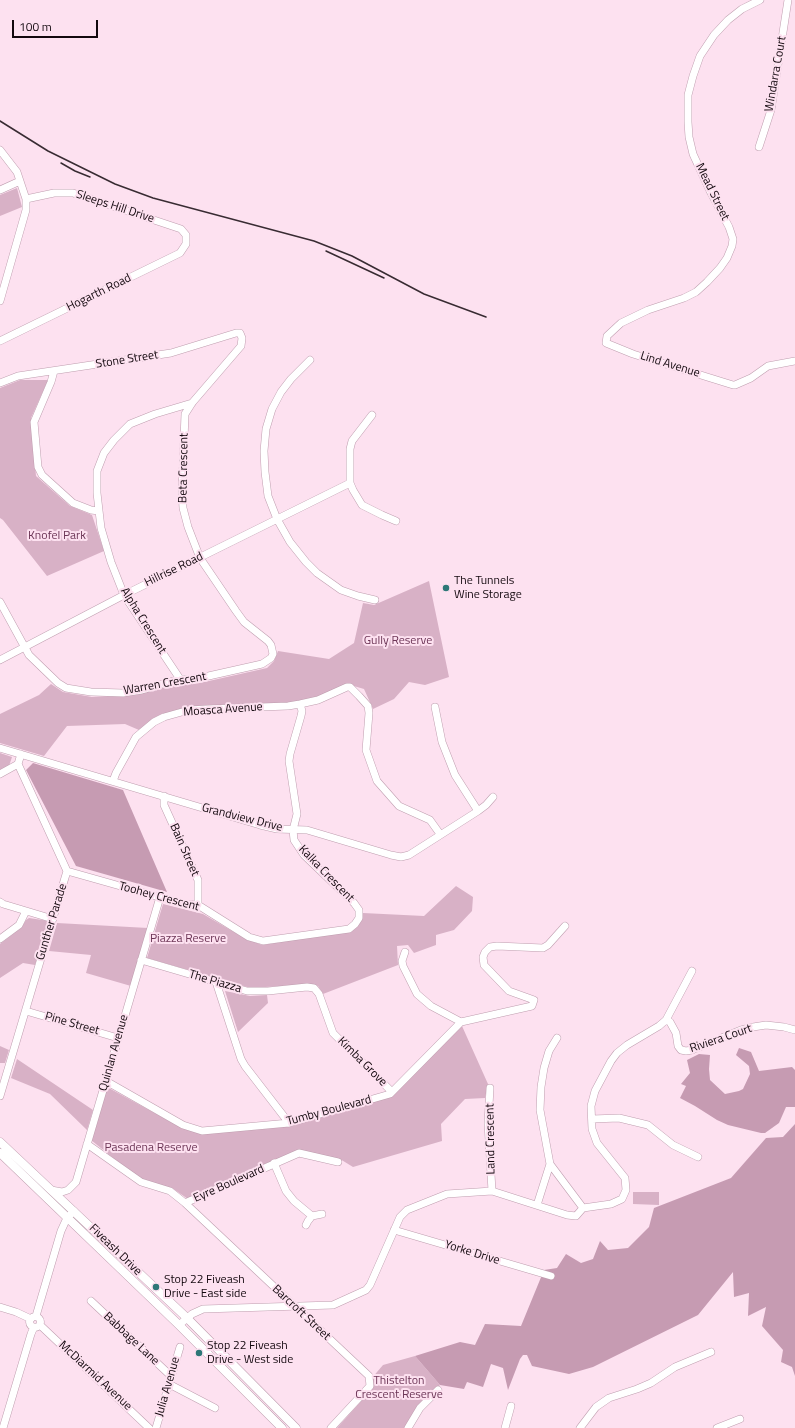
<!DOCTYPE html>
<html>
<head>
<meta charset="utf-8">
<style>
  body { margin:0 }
  #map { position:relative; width:795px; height:1428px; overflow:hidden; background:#fde1f0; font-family:"Titillium Web",sans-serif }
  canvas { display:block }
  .scale { position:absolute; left:12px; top:20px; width:86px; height:18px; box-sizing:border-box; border:2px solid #13080e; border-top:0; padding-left:5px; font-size:12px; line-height:14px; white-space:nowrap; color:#13080e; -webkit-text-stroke:3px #fde1f0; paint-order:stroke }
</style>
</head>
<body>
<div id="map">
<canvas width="795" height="1428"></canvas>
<div class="scale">100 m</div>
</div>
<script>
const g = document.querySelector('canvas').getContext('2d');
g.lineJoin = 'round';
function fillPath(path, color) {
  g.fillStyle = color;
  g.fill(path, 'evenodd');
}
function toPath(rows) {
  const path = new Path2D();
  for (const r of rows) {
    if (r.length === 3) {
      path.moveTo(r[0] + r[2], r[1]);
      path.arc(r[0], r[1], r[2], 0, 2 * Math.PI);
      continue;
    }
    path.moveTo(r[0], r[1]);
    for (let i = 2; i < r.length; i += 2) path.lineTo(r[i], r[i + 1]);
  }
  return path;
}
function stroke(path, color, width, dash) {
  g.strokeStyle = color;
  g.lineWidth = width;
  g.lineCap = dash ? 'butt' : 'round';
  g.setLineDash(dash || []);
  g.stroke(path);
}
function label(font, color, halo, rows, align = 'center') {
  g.font = font + ' "Titillium Web",sans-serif';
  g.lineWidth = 4;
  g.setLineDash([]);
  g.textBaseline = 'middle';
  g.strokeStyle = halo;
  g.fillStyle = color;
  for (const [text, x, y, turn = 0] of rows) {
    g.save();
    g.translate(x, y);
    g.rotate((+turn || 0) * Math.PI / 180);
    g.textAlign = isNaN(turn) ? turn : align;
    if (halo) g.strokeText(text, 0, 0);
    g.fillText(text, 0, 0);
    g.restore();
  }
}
const green = toPath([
  [17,188,22,207,0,216,0,195],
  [20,380,48,380,31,418,36,476,70,506,92,515,104,551,47,576,3,520,0,518,0,388],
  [429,581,449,677,425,685,409,682,394,699,373,709,364,689,347,684,318,698,288,704,187,707,139,730,125,724,67,726,44,756,0,743,0,714,39,695,51,684,63,692,92,697,136,695,173,685,200,683,267,668,274,661,278,651,329,659,354,643,363,603,374,605],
  [0,753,12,757,9,766,0,772],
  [456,886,473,897,472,911,454,930,436,935,436,945,414,953,408,945,397,946,398,965,323,994,318,986,310,984,251,988,147,958,163,904,203,914,244,938,262,945,351,931,359,924,363,913,424,916],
  [29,918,49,921,35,965,23,963,0,978,0,944,21,928,26,920],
  [57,923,148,928,131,986,86,973,91,955,49,951],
  [225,991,250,996,267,995,268,1003,238,1032],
  [462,1026,488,1084,485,1098,465,1099,441,1124,442,1141,353,1167,340,1159,299,1150,236,1176,188,1199,172,1188,139,1179,91,1140,107,1087,180,1127,202,1134,293,1125,392,1096],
  [0,1046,9,1050,5,1063,0,1063],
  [17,1059,93,1110,87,1130,50,1094,11,1078],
  [633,1192,659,1192,659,1205,633,1204],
  [415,1356,440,1385,415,1411,405,1428,337,1428,372,1389,373,1383,371,1379,383,1365]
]);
const forest = toPath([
  [33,763,123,790,167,892,76,866,26,770],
  [739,1048,751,1052,759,1071,792,1067,795,1070,795,1107,786,1107,779,1123,765,1133,761,1133,728,1125,717,1120,695,1106,680,1098,686,1086,681,1084,690,1073,687,1060,699,1054,710,1055,709,1069,710,1080,725,1094,739,1091,743,1089,750,1074,749,1066,736,1055],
  [795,1124,795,1376,792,1367,781,1362,783,1350,762,1326,766,1307,748,1316,749,1293,734,1297,733,1272,698,1315,593,1367,569,1374,532,1366,527,1355,523,1355,520,1359,508,1390,503,1368,491,1364,483,1387,467,1382,464,1389,440,1385,415,1356,460,1342,475,1345,485,1324,521,1326,544,1270,557,1268,566,1254,581,1263,593,1259,600,1241,608,1250,628,1248,649,1227,654,1208,731,1178,766,1138,783,1137]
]);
const minor = toPath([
  [760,0,742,9,728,20,714,35,700,56,693,76,688,95,688,122,689,137,693,154,711,193,729,227,733,239,732,246,727,258,720,268,707,282,696,292,684,298,648,310,621,323,607,336,606,343,633,354,733,385,735,385,751,378,768,366,795,361],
  [759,147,771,110,788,0],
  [0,150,17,172,26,199,54,193,73,193,181,229,186,235,186,244,180,253,0,341],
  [0,190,20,181],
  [0,301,26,210,26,199],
  [310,360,291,379,281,392,272,409,266,429,264,451,265,472,268,496,277,519,290,542,306,562,317,573,341,590,358,596,375,600],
  [54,371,51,382,34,422,38,467,42,475,73,503,91,510,99,511],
  [0,383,18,376,171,353,236,333,240,333,242,338,241,346,192,403,185,414,182,492,183,508,188,527,200,558,236,611,244,622,268,641,271,645,273,654,271,658,262,664,204,677,193,679,180,679,142,690,123,693,91,692,66,688,58,683,29,655,0,602],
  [372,415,352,441,350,449,350,483,353,490,362,505,382,515,396,521],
  [0,660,124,595,350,483],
  [180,679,124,595,111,562,101,528,97,493,97,471,104,453,114,440,130,424,155,414,192,403],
  [435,707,442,742,455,775,478,811],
  [0,748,260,825,277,829,307,830,391,855,401,857,409,855,478,811,486,805,493,797],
  [0,774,18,764],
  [113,781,116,773,136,737,154,722,164,717,189,710,207,709,288,706,300,704,318,700,347,687,350,687,359,696,368,706,369,713,366,750,377,781,399,806,430,820,440,834],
  [164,796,164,805,198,880,198,905],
  [67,871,184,904,198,905,249,937,263,941,349,929,355,924,359,918,359,910,354,903,304,855,294,840,293,830,297,814,289,761,290,754,301,716,302,711,300,704],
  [0,902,3,904,53,919],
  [0,939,19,925,26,911],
  [405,952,402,961,403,966,417,994,431,1006,461,1022],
  [141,960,247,991,268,991,307,987,314,988,319,994,333,1033,392,1092],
  [216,982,241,1059,245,1066,289,1123],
  [26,1011,118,1038],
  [666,1020,670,1022,676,1033,678,1046,681,1050,686,1051,692,1050,741,1030,753,1027,766,1025,784,1027,795,1030],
  [557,1038,549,1051,544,1068,541,1087,540,1110,550,1164,583,1208],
  [106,1081,183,1125,202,1131,289,1123,390,1094,461,1022,532,1006,534,1000,509,991,484,965,483,957,485,952,490,947,497,946,543,948,548,945,565,926],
  [490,1088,488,1123,492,1191],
  [0,1096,67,871,18,764,21,754],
  [592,1119,619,1118,648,1125,673,1145,698,1157],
  [87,1144,141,1182,170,1191,185,1203,299,1153,338,1162],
  [274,1163,286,1191,294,1201,312,1216],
  [51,1190,62,1192,68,1190,76,1182,160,897],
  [185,1203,369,1376,370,1386,331,1428],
  [537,1205,550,1164],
  [306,1225,308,1221,312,1216,322,1214],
  [394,1230,551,1276],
  [91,1301,171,1376],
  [0,1307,16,1312,31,1319],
  [36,1316,61,1231,67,1218,74,1211],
  [35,1322,5.5],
  [40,1325,149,1428],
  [179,1325,192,1314,203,1309,333,1305,366,1290,370,1285,400,1217,407,1210,447,1194,492,1191,567,1215,576,1216,583,1208,611,1204,622,1199,626,1190,625,1178,597,1143,592,1129,591,1106,595,1091,611,1061,617,1053,627,1045,659,1026,666,1020,692,971],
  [169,1384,215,1408],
  [3,1428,31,1334,34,1327],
  [156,1428,180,1347],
  [408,1428,420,1408,438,1390],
  [505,1428,511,1406],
  [580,1428,596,1407,609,1398,637,1389,651,1383,675,1367,711,1352],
  [717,1428,740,1419]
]);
const major = toPath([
  [0,1142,187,1318,296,1428],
  [0,1153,179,1325,282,1428]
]);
const rail = toPath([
  [0,121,48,151,115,184,153,198,314,241,352,256,424,294,486,317],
  [61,163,75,171,90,177],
  [326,251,384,278]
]);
const markers = [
  [446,588,4,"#2d7777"],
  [156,1287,4,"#2d7777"],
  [199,1353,4,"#2d7777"]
];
const streetNames = [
  ["Windarra Court",776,74,-80],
  ["Mead Street",712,192,64],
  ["Sleeps Hill Drive",115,207,18],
  ["Hogarth Road",99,293,-26],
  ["Stone Street",127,360,-9],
  ["Lind Avenue",670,365,17],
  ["Beta Crescent",184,468,-89],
  ["Hillrise Road",174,570,-26],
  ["Alpha Crescent",143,621,58],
  ["Warren Crescent",165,684,-10],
  ["Moasca Avenue",223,710,-4],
  ["Grandview Drive",242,818,14],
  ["Bain Street",184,850,66],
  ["Kalka Crescent",326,874,46],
  ["Toohey Crescent",159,897,15],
  ["Gunther Parade",52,922,-73],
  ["The Piazza",215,982,16],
  ["Pine Street",72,1024,16],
  ["Riviera Court",721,1039,-19],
  ["Quinlan Avenue",114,1053,-74],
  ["Kimba Grove",362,1062,45],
  ["Tumby Boulevard",329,1111,-15],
  ["Land Crescent",491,1139,-91],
  ["Eyre Boulevard",229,1184,-24],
  ["Fiveash Drive",115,1250,44],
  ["Yorke Drive",472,1253,17],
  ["Barcroft Street",301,1313,43],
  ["Babbage Lane",131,1339,43],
  ["McDiarmid Avenue",95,1376,43],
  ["Julia Avenue",168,1387,-74]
];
const parkNames = [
  ["Knofel Park",57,536],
  ["Gully Reserve",398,641],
  ["Piazza Reserve",188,939],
  ["Pasadena Reserve",151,1148],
  ["Thistelton",399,1381],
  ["Crescent Reserve",399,1395]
];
const poiNames = [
  ["The Tunnels",454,581],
  ["Wine Storage",454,595],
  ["Stop 22 Fiveash",164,1280],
  ["Drive - East side",164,1294],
  ["Stop 22 Fiveash",207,1346],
  ["Drive - West side",207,1360]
];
fillPath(green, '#d8b1c6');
fillPath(forest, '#c69bb2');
stroke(minor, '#bf9eaf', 8);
stroke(major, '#bf9eaf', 9);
stroke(minor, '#fff', 7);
stroke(major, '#fff', 8);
stroke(rail, '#382b32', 1.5);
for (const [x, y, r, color] of markers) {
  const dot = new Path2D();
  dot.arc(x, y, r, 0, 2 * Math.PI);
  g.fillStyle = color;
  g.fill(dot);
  stroke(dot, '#fde1f0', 1.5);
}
label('12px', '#13080e', '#fde1f0', streetNames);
label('12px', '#6c3556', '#fde1f0', parkNames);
label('12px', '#13080e', '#fde1f0', poiNames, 'left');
</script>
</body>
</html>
